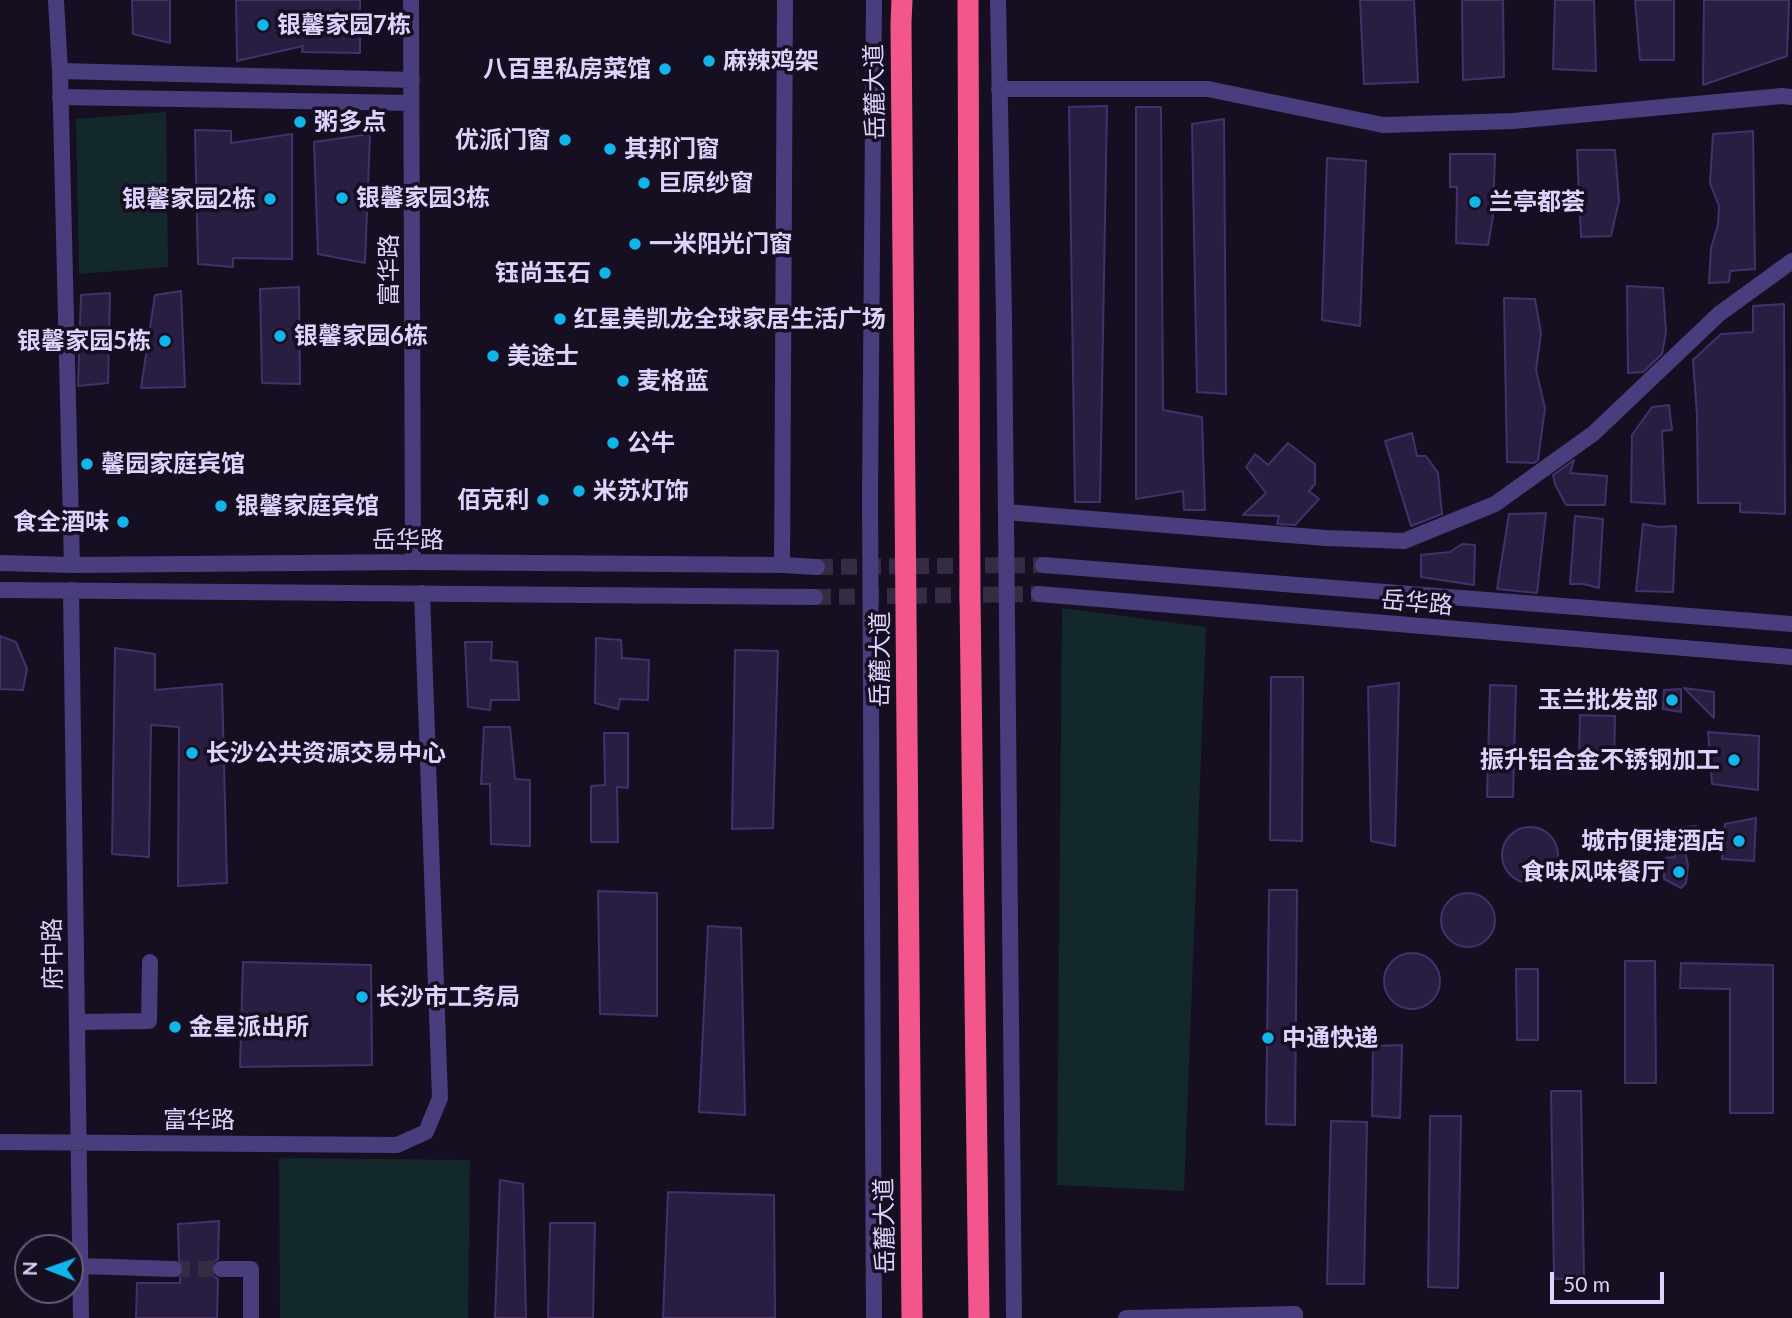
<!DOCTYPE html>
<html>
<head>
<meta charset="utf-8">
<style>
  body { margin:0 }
  #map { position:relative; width:1792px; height:1318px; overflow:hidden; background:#150f21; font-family:Lato,sans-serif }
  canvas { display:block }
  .north { position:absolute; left:14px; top:1234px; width:70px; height:70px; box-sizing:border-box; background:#150f21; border:2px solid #655d79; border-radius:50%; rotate:271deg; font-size:19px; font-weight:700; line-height:28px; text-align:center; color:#ddd3fc }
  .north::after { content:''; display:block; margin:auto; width:24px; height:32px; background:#11b5ea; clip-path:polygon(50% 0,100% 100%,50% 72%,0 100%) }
  .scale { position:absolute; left:1550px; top:1272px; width:114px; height:32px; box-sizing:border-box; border:4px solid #ddd3fc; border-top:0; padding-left:9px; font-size:21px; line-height:24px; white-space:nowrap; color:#ddd3fc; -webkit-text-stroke:5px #150f21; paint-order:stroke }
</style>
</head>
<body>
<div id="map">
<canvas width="1792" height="1318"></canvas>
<div class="north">N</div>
<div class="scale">50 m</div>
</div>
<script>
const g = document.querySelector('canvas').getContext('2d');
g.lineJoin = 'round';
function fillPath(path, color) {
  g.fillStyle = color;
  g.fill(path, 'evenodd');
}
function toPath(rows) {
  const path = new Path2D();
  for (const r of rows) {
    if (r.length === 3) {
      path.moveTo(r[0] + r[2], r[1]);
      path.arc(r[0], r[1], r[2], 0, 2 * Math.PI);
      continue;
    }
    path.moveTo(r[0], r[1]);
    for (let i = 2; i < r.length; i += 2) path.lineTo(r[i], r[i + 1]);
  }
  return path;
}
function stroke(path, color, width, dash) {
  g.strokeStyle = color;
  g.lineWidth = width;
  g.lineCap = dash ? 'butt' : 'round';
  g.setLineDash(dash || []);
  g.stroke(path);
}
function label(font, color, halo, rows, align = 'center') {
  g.font = font + ' Lato,"Noto Sans SC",sans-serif';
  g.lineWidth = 7;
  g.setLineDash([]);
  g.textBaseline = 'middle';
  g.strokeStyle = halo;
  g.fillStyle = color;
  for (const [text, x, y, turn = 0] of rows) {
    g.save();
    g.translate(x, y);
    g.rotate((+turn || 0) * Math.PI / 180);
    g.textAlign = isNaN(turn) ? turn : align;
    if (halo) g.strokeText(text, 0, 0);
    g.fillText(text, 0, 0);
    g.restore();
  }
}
const green = toPath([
  [166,112,168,267,79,274,76,119],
  [1062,608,1206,627,1184,1191,1057,1185],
  [279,1158,470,1160,468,1318,280,1318]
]);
const building = toPath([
  [132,0,170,0,170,43,133,34,132,0],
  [236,0,360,0,360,53,302,52,303,46,237,61,236,0],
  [1360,0,1414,0,1418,82,1364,84,1360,0],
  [1462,0,1503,0,1504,77,1463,80,1462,0],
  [1555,0,1594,0,1596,71,1553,69,1555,0],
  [1635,0,1674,0,1674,60,1640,60,1635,0],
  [1704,0,1789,0,1787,56,1703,85,1704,0],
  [1107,106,1100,502,1075,502,1069,107,1107,106],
  [1136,107,1161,107,1163,410,1202,417,1205,510,1184,510,1183,491,1136,499,1136,107],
  [1224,119,1226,394,1197,392,1192,124,1224,119],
  [195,130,231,131,231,143,292,134,292,259,233,258,233,267,198,264,195,130],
  [1753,131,1755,269,1730,271,1729,282,1709,283,1711,248,1718,225,1719,206,1710,183,1713,134,1753,131],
  [370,134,365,263,318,254,314,142,370,134],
  [1577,150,1615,150,1619,201,1611,236,1581,237,1577,150],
  [1450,154,1495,154,1493,216,1488,245,1456,243,1457,187,1450,187,1450,154],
  [1327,158,1366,161,1360,326,1322,320,1327,158],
  [1627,286,1663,288,1666,332,1662,354,1643,372,1628,373,1627,286],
  [299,287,300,384,262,383,260,289,299,287],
  [181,291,185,387,141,388,155,295,181,291],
  [110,293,108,383,78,386,81,295,110,293],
  [1504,298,1535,299,1541,333,1536,370,1545,408,1538,460,1534,463,1507,462,1504,298],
  [1784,304,1785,514,1740,512,1740,503,1698,503,1697,415,1693,360,1721,334,1753,332,1753,306,1784,304],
  [1669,405,1672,430,1662,431,1665,504,1631,502,1632,435,1652,407,1669,405],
  [1412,433,1417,456,1426,456,1438,473,1442,514,1411,526,1385,441,1412,433],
  [1288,443,1315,464,1315,484,1309,491,1319,499,1295,525,1277,524,1279,516,1243,515,1266,493,1246,467,1255,454,1268,465,1288,443],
  [1574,460,1570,473,1607,476,1605,505,1566,505,1555,484,1553,475,1574,460],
  [1546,513,1537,593,1497,589,1509,514,1546,513],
  [1575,516,1603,519,1599,588,1584,584,1570,584,1575,516],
  [1643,524,1659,527,1676,526,1673,592,1636,591,1643,524],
  [1462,544,1475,545,1474,585,1421,577,1421,555,1450,552,1462,544],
  [0,636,16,642,27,669,23,690,0,689,0,636],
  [596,638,621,640,622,658,649,660,648,700,620,699,618,709,595,703,596,638],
  [465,642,492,642,491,660,517,662,519,700,491,700,490,710,468,707,465,642],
  [115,648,155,654,155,690,222,684,227,883,178,886,179,727,151,725,149,857,112,854,115,648],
  [735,650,778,651,773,828,732,829,735,650],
  [1271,677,1303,677,1302,841,1270,840,1271,677],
  [1399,683,1395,846,1371,841,1368,687,1399,683],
  [1490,685,1516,686,1513,797,1487,797,1490,685],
  [1684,688,1714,692,1714,718,1684,688],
  [1681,689,1681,712,1663,709,1664,690,1681,689],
  [1580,715,1615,716,1614,761,1579,760,1580,715],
  [484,727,510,727,515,779,530,780,530,846,491,844,490,784,481,784,484,727],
  [1708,732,1759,736,1758,790,1712,784,1708,732],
  [604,733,628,733,628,788,617,787,618,842,591,842,591,786,605,785,604,733],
  [1756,818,1754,861,1722,859,1725,824,1756,818],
  [1696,826,1700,852,1685,852,1688,865,1687,876,1686,883,1681,888,1664,879,1664,858,1675,857,1674,828,1696,826],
  [1530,855,28],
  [1269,890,1297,890,1295,1125,1266,1124,1269,890],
  [598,891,657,893,657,1016,600,1014,598,891],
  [1468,920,27],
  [708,926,741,928,745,1115,699,1112,708,926],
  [1412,981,28],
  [1625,961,1655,961,1656,1083,1625,1083,1625,961],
  [243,962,371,965,372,1065,240,1067,243,962],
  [1681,963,1773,965,1773,1113,1730,1113,1730,989,1680,988,1681,963],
  [1516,969,1538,969,1538,1040,1517,1040,1516,969],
  [1402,1045,1400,1118,1372,1116,1373,1046,1402,1045],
  [1551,1091,1581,1091,1584,1278,1554,1279,1551,1091],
  [1430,1116,1461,1116,1458,1288,1428,1287,1430,1116],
  [1331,1121,1367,1122,1364,1284,1327,1284,1331,1121],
  [500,1180,523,1184,526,1318,495,1318,500,1180],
  [668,1192,774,1195,775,1318,663,1318,668,1192],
  [219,1221,218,1259,212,1263,211,1268,212,1275,218,1279,217,1318,136,1318,137,1283,180,1283,180,1277,183,1274,184,1269,183,1263,179,1260,178,1224,219,1221],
  [550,1223,595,1223,593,1318,548,1318,550,1223]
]);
const minorTunnel = toPath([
  [817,567,1043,565],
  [815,597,1039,594],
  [174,1269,221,1269]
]);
const minor = toPath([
  [56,0,60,71,72,565],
  [411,0,413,562],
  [874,0,870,495,874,1318],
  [998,0,1004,319,1014,1318],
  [60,71,412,80],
  [999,89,1208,89,1383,125,1513,121,1782,96,1792,97],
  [60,97,411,103],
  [1006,512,1326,538,1404,541,1495,504,1594,433,1719,314,1792,261],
  [0,563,72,565,413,562,782,565,817,567],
  [782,565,785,0],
  [1043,565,1792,624],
  [0,590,815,597],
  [71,590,81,1318],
  [1039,594,1792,657],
  [77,1022,149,1021,150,962],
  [0,1142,397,1145,426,1132,440,1098,422,593],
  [80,1266,174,1269],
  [221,1269,251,1269,251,1318],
  [1126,1318,1295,1314,1295,1318]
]);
const highway = toPath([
  [902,0,901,23,912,1318],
  [968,0,970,596,979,1318]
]);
const markers = [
  [263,25,7,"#11b5ea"],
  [709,61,7,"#11b5ea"],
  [665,69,7,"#11b5ea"],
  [300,122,7,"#11b5ea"],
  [565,140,7,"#11b5ea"],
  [610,149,7,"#11b5ea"],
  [644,183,7,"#11b5ea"],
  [342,198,7,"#11b5ea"],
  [270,199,7,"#11b5ea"],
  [1475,202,7,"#11b5ea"],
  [635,244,7,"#11b5ea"],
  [605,273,7,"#11b5ea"],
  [560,319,7,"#11b5ea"],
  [280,336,7,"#11b5ea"],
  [165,341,7,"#11b5ea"],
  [493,356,7,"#11b5ea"],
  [623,381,7,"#11b5ea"],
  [613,443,7,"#11b5ea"],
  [87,464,7,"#11b5ea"],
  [579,491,7,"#11b5ea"],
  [543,500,7,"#11b5ea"],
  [221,506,7,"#11b5ea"],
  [123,522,7,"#11b5ea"],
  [1672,700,7,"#11b5ea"],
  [192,753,7,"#11b5ea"],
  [1734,760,7,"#11b5ea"],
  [1739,841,7,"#11b5ea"],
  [1679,872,7,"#11b5ea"],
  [362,997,7,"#11b5ea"],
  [175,1027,7,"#11b5ea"],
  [1268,1038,7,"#11b5ea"]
];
const poiNames = [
  ["银馨家园7栋",277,25],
  ["麻辣鸡架",723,61],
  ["八百里私房菜馆",651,69,"right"],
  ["粥多点",314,122],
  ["优派门窗",551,140,"right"],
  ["其邦门窗",624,149],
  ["巨原纱窗",658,183],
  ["银馨家园3栋",356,198],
  ["银馨家园2栋",256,199,"right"],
  ["兰亭都荟",1489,202],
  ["一米阳光门窗",649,244],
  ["钰尚玉石",591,273,"right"],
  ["红星美凯龙全球家居生活广场",574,319],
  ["银馨家园6栋",294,336],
  ["银馨家园5栋",151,341,"right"],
  ["美途士",507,356],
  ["麦格蓝",637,381],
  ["公牛",627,443],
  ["馨园家庭宾馆",101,464],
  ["米苏灯饰",593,491],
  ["佰克利",529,500,"right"],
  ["银馨家庭宾馆",235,506],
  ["食全酒味",109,522,"right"],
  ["玉兰批发部",1658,700,"right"],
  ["长沙公共资源交易中心",206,753],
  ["振升铝合金不锈钢加工",1720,760,"right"],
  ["城市便捷酒店",1725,841,"right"],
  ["食味风味餐厅",1665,872,"right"],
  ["长沙市工务局",376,997],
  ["金星派出所",189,1027],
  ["中通快递",1282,1038]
];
const streetNames = [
  ["岳麓大道",875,92,-91],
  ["富华路",389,270,-90],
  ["岳华路",408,540],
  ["岳华路",1417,603,5],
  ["岳麓大道",880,659,-90],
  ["府中路",53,954,-91],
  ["富华路",199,1120],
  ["岳麓大道",885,1226,-91]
];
fillPath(green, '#13282b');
fillPath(building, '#291d41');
stroke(building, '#44306b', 2);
stroke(minorTunnel, '#332c42', 16, [16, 8]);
stroke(minor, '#493d7d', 16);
stroke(highway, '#f3568b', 21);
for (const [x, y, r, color] of markers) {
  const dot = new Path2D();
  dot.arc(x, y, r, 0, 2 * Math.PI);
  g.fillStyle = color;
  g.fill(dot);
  stroke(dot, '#150f21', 2.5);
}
label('bold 24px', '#ddd3fc', '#150f21', poiNames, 'left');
label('24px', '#ddd3fc', '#150f21', streetNames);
</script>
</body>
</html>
